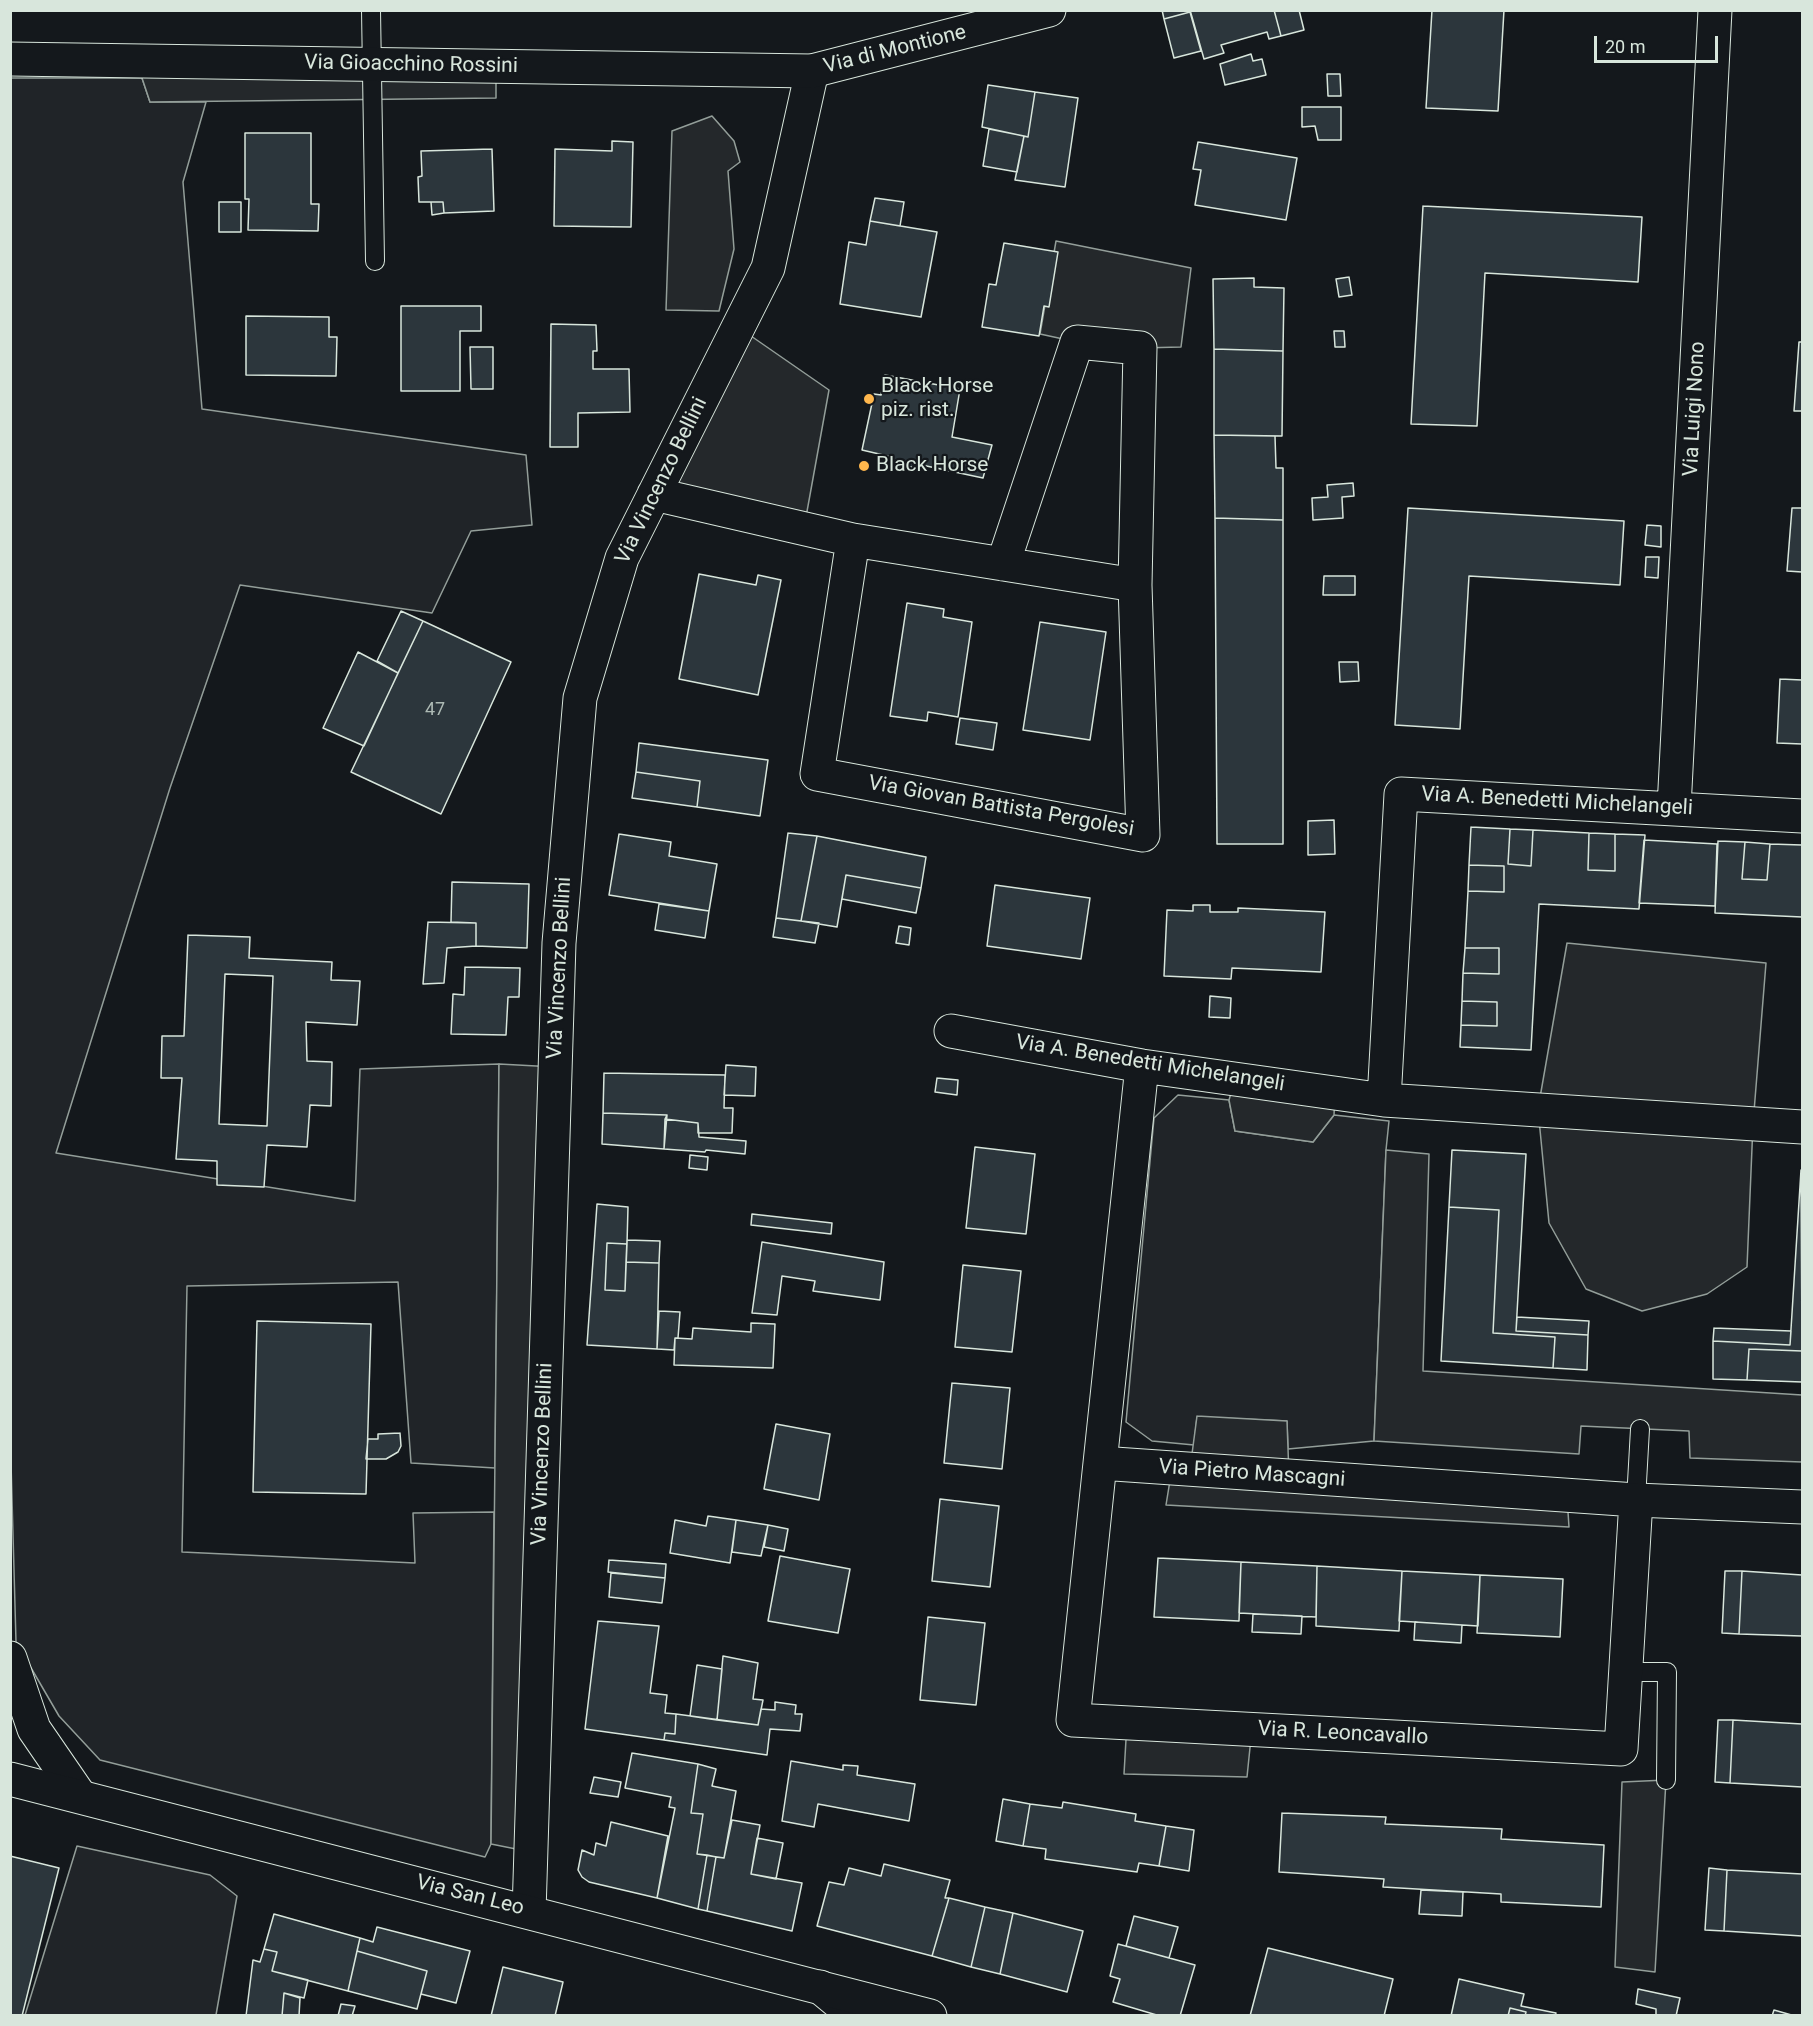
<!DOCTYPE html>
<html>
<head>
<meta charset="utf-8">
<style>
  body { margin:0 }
  #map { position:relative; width:1813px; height:2026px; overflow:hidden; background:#14181c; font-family:Roboto,sans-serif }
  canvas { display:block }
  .frame { position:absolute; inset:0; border:12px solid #d8e6dc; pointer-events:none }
  .scale { position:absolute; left:1594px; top:36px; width:124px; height:27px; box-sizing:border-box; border:3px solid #d8e6dc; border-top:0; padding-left:8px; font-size:18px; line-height:21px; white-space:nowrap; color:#d8e6dc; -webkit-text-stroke:4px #14181c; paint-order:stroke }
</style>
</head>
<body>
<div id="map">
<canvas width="1813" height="2026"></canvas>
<div class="frame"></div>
<div class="scale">20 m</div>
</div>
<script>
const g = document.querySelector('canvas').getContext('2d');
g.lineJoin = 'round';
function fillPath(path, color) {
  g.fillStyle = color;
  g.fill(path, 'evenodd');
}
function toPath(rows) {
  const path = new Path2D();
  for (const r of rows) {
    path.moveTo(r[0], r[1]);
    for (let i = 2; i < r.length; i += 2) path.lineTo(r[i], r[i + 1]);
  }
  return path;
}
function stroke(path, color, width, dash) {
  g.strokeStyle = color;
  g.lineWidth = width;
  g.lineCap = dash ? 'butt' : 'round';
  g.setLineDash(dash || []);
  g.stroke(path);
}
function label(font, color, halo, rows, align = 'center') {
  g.font = font + ' Roboto,sans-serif';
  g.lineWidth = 4.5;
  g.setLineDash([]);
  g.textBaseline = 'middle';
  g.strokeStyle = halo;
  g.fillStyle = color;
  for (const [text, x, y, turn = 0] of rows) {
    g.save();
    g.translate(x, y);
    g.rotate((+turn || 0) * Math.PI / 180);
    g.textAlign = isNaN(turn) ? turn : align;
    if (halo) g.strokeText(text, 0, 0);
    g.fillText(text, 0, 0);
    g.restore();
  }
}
const green = toPath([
  [10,78,142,78,150,102,206,102,183,182,202,409,526,455,532,525,471,531,432,613,240,585,170,788,56,1153,355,1201,360,1069,499,1064,495,1468,411,1463,398,1282,187,1286,182,1552,415,1563,413,1513,494,1512,491,1844,485,1857,100,1760,59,1716,16,1642,10,1427,10,78],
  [1178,1095,1229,1100,1235,1131,1313,1142,1334,1115,1389,1121,1386,1150,1374,1441,1288,1449,1287,1421,1197,1417,1194,1445,1152,1441,1126,1422,1154,1118,1178,1095],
  [77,1846,210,1875,237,1896,216,2015,25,2015,77,1846]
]);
const parking = toPath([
  [142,61,496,67,496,98,150,102,142,78,142,61],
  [712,116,734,141,740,162,728,171,734,249,719,311,666,310,672,131,712,116],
  [1056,241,1191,268,1181,347,1140,348,1077,342,1040,334,1056,241],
  [738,327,829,390,804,528,654,494,738,327],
  [1567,943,1766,963,1753,1124,1747,1267,1707,1294,1642,1311,1586,1289,1549,1223,1538,1109,1567,943],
  [499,1064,555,1067,531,1852,491,1844,499,1064],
  [1235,1079,1335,1093,1334,1115,1313,1142,1235,1131,1229,1100,1235,1079],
  [1386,1150,1429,1154,1423,1371,1802,1395,1802,1462,1690,1458,1689,1431,1581,1426,1579,1454,1374,1441,1386,1150],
  [1197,1416,1287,1421,1289,1476,1567,1497,1569,1527,1166,1505,1172,1468,1190,1469,1197,1416],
  [1127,1722,1252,1728,1247,1777,1124,1774,1127,1722],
  [1666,1780,1655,1972,1615,1967,1622,1782,1666,1780]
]);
const building = toPath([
  [1162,10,1190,10,1190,12,1164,19,1162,10],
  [1190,10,1274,10,1281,36,1269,39,1267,32,1221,45,1224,53,1204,59,1190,10],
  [1274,10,1299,10,1304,30,1281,36,1274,10],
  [1432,10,1504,10,1498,111,1426,108,1432,10],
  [1190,12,1201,51,1174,58,1164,19,1190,12],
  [1251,54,1253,61,1262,59,1266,75,1225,85,1220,64,1251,54],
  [1327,74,1340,74,1341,96,1328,96,1327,74],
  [988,85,1035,92,1028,137,982,127,988,85],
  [1035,92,1078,98,1065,187,1015,180,1024,136,1028,137,1035,92],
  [1302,107,1341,107,1341,140,1318,140,1315,126,1302,127,1302,107],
  [989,129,1024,136,1017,172,983,166,989,129],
  [245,133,311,133,311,204,319,204,318,231,248,230,249,199,245,199,245,133],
  [612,141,633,142,631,227,554,226,555,149,612,151,612,141],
  [1198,142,1297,158,1286,220,1195,205,1201,170,1193,169,1198,142],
  [492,149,494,211,444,213,443,202,419,202,418,177,422,176,421,151,492,149],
  [875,198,904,202,900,226,870,221,875,198],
  [219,202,241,202,241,232,219,232,219,202],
  [431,202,443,202,444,213,432,215,431,202],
  [1423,206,1642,217,1638,282,1485,273,1477,426,1411,424,1423,206],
  [870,221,937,232,921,317,840,304,849,242,866,245,870,221],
  [1004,243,1058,252,1049,307,1044,306,1039,336,982,327,989,284,996,285,1004,243],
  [1349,277,1352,295,1339,297,1336,279,1349,277],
  [1254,278,1254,287,1284,288,1283,351,1214,349,1213,279,1254,278],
  [401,306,481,306,481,331,460,331,460,391,401,391,401,306],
  [246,316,329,317,329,337,337,337,336,376,246,375,246,316],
  [551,324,596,325,597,351,593,351,593,369,629,369,630,412,578,413,578,447,550,447,551,324],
  [1334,331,1344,331,1345,347,1335,347,1334,331],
  [1799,342,1802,342,1802,411,1794,411,1799,342],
  [470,347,493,347,493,389,471,389,470,347],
  [1214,349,1283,351,1282,436,1214,435,1214,349],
  [885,375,960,389,952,437,992,445,983,478,917,464,916,468,891,463,892,457,862,450,874,394,881,395,885,375],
  [1214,435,1275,436,1276,468,1283,468,1283,520,1215,518,1214,435],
  [1353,483,1354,496,1342,497,1343,518,1313,520,1312,498,1328,497,1327,485,1353,483],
  [1408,508,1624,521,1620,585,1469,576,1460,729,1395,725,1408,508],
  [1792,508,1802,508,1802,572,1787,571,1792,508],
  [1215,518,1283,520,1283,844,1217,844,1215,518],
  [1647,525,1661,526,1661,547,1645,545,1647,525],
  [1646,557,1659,557,1658,578,1645,577,1646,557],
  [699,574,756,585,758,575,781,580,758,695,679,679,699,574],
  [1324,576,1355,576,1355,595,1323,595,1324,576],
  [907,603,944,609,943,617,972,622,958,717,928,712,927,721,890,716,907,603],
  [401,611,423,621,398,673,377,661,401,611],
  [423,621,511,662,441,814,351,772,423,621],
  [1040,622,1106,632,1090,740,1023,730,1040,622],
  [358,652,398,673,364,746,323,728,358,652],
  [1339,662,1358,662,1359,681,1340,682,1339,662],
  [1780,679,1802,680,1802,744,1777,743,1780,679],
  [960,718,997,723,993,750,956,744,960,718],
  [639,743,768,760,760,816,697,807,700,781,636,772,639,743],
  [636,772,700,781,697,807,632,798,636,772],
  [1334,820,1335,854,1308,855,1308,821,1334,820],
  [1471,827,1510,829,1508,864,1531,866,1533,830,1589,833,1588,870,1615,871,1615,834,1645,835,1639,909,1539,904,1531,1050,1460,1047,1461,1025,1497,1026,1497,1002,1462,1001,1463,973,1499,974,1499,948,1465,948,1468,891,1504,892,1504,866,1469,865,1471,827],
  [1510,829,1533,830,1531,866,1508,864,1510,829],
  [788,833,817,836,801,921,776,918,788,833],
  [1589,833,1615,834,1615,871,1588,870,1589,833],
  [619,834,671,842,669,856,717,864,709,911,609,895,619,834],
  [817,836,926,857,921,888,846,875,837,927,801,921,817,836],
  [1644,840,1717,844,1715,906,1639,903,1644,840],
  [1718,841,1745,842,1742,879,1767,880,1770,844,1802,845,1802,917,1715,913,1718,841],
  [1745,842,1770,844,1767,880,1742,879,1745,842],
  [1469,865,1504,866,1504,892,1468,891,1469,865],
  [846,875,921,888,916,913,842,899,846,875],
  [452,882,529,884,527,948,476,946,476,923,451,922,452,882],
  [995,885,1090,898,1081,959,987,946,995,885],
  [659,904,709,911,705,938,655,930,659,904],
  [1193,905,1210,905,1210,912,1238,912,1238,908,1325,912,1321,972,1232,968,1231,979,1164,976,1167,910,1193,911,1193,905],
  [776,918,819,923,815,943,773,937,776,918],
  [428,922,476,923,476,946,447,948,444,983,423,984,428,922],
  [899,926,911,928,909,945,896,943,899,926],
  [188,935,250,937,249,958,332,962,331,980,360,981,357,1025,306,1022,307,1061,332,1062,331,1106,310,1105,307,1147,267,1145,264,1187,217,1185,217,1161,176,1159,182,1078,161,1078,162,1036,184,1036,188,935],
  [225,974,273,976,267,1126,219,1124,225,974],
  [1465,948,1499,948,1499,974,1463,973,1465,948],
  [465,967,520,968,519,997,508,997,506,1035,451,1034,453,994,464,995,465,967],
  [1210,996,1231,998,1230,1018,1209,1017,1210,996],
  [1462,1001,1497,1002,1497,1026,1461,1025,1462,1001],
  [726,1065,756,1067,755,1096,724,1095,726,1065],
  [604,1073,725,1075,724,1108,733,1108,732,1133,698,1133,698,1123,665,1119,667,1115,603,1113,604,1073],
  [937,1078,958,1080,957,1095,935,1092,937,1078],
  [603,1113,667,1115,664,1149,602,1144,603,1113],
  [665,1119,698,1123,699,1137,746,1141,745,1154,706,1150,705,1152,664,1149,665,1119],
  [975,1147,1035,1154,1026,1234,966,1228,975,1147],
  [1452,1150,1526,1154,1516,1331,1588,1335,1587,1370,1553,1368,1555,1337,1493,1333,1499,1210,1449,1207,1452,1150],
  [690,1155,708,1157,707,1170,689,1168,690,1155],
  [1801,1170,1802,1351,1749,1349,1747,1380,1713,1379,1713,1341,1790,1345,1801,1170],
  [597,1204,628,1207,627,1244,607,1243,605,1290,625,1291,626,1262,659,1263,657,1349,587,1345,597,1204],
  [1449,1207,1499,1210,1493,1333,1555,1337,1553,1368,1441,1361,1449,1207],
  [752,1214,832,1223,831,1234,751,1225,752,1214],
  [627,1240,660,1241,659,1263,626,1262,627,1240],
  [762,1242,884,1262,880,1300,813,1291,815,1281,782,1276,777,1315,752,1313,762,1242],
  [607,1243,627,1244,625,1291,605,1290,607,1243],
  [963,1265,1021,1271,1012,1352,955,1347,963,1265],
  [659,1311,680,1312,678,1338,675,1338,674,1350,657,1349,659,1311],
  [1517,1317,1589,1321,1588,1335,1516,1331,1517,1317],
  [257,1321,371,1324,366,1494,253,1492,257,1321],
  [751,1323,775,1324,773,1368,674,1365,675,1338,692,1339,693,1328,751,1332,751,1323],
  [1714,1328,1791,1331,1790,1345,1713,1341,1714,1328],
  [1749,1349,1802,1351,1802,1382,1747,1380,1749,1349],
  [952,1383,1010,1388,1002,1469,944,1463,952,1383],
  [776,1424,830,1434,819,1500,764,1489,776,1424],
  [400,1433,401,1446,398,1452,386,1459,366,1459,368,1439,378,1439,378,1434,400,1433],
  [940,1499,999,1506,990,1587,932,1581,940,1499],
  [708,1516,736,1520,730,1563,670,1553,675,1520,706,1526,708,1516],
  [736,1520,768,1525,761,1556,732,1552,736,1520],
  [768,1525,788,1529,784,1551,764,1547,768,1525],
  [780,1556,850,1569,838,1633,768,1621,780,1556],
  [1158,1558,1241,1562,1239,1621,1154,1617,1158,1558],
  [609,1560,666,1564,665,1578,608,1572,609,1560],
  [1241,1562,1317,1566,1316,1617,1239,1613,1241,1562],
  [1317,1566,1402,1571,1399,1631,1316,1626,1317,1566],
  [1402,1571,1480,1575,1478,1626,1399,1621,1402,1571],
  [1725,1571,1742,1571,1739,1634,1722,1633,1725,1571],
  [1742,1571,1802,1575,1802,1636,1739,1634,1742,1571],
  [611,1573,665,1578,662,1603,609,1597,611,1573],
  [1480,1575,1563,1579,1560,1637,1477,1633,1480,1575],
  [1253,1614,1302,1616,1301,1634,1252,1632,1253,1614],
  [928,1617,985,1623,976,1705,920,1700,928,1617],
  [598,1621,659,1626,650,1693,667,1695,665,1713,676,1714,675,1734,665,1733,664,1740,585,1729,598,1621],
  [1415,1622,1462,1625,1461,1643,1414,1640,1415,1622],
  [723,1656,758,1663,753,1699,763,1700,758,1725,717,1720,723,1656],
  [697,1665,722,1669,717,1720,690,1716,697,1665],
  [775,1702,796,1705,795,1714,802,1714,800,1731,770,1729,767,1755,664,1740,665,1733,675,1734,676,1714,758,1725,761,1709,775,1710,775,1702],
  [1718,1720,1733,1720,1730,1783,1715,1782,1718,1720],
  [1733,1720,1802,1724,1802,1787,1730,1783,1733,1720],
  [632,1753,698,1764,691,1813,703,1814,697,1854,707,1855,698,1909,657,1898,675,1808,669,1807,671,1797,625,1788,632,1753],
  [791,1761,843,1770,843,1765,858,1766,857,1775,915,1784,909,1821,818,1804,814,1827,782,1821,791,1761],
  [698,1764,716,1769,712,1786,736,1791,724,1858,697,1854,703,1814,691,1813,698,1764],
  [594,1777,621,1782,618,1797,590,1793,594,1777],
  [1003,1799,1030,1804,1023,1846,996,1841,1003,1799],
  [1063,1802,1136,1814,1135,1821,1166,1826,1159,1866,1139,1863,1137,1872,1045,1859,1046,1849,1023,1846,1030,1804,1062,1808,1063,1802],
  [1282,1813,1386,1817,1385,1824,1502,1829,1501,1839,1604,1845,1601,1907,1501,1902,1501,1894,1383,1887,1384,1879,1279,1872,1282,1813],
  [732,1820,760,1825,751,1874,802,1883,792,1931,707,1911,716,1857,724,1858,732,1820],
  [611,1822,668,1836,657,1898,589,1882,582,1877,578,1870,582,1850,594,1855,596,1843,606,1846,611,1822],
  [1166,1826,1194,1830,1189,1871,1159,1866,1166,1826],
  [757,1838,783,1843,776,1879,751,1874,757,1838],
  [707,1855,716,1857,707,1911,698,1909,707,1855],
  [10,1856,59,1868,22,2016,10,2016,10,1856],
  [884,1864,950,1880,945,1898,949,1898,932,1956,817,1926,829,1882,844,1885,849,1868,881,1876,884,1864],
  [1709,1868,1727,1870,1724,1931,1705,1930,1709,1868],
  [1727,1870,1802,1874,1802,1936,1724,1931,1727,1870],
  [1421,1890,1463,1892,1462,1916,1419,1914,1421,1890],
  [949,1898,985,1907,971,1967,932,1956,949,1898],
  [985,1907,1013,1913,1000,1974,971,1967,985,1907],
  [1013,1913,1083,1931,1067,1992,1000,1974,1013,1913],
  [274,1914,360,1938,348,1991,272,1971,277,1952,264,1949,274,1914],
  [1134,1916,1178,1927,1169,1958,1126,1946,1134,1916],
  [377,1927,470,1951,456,2003,421,1994,427,1971,357,1951,360,1938,373,1942,377,1927],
  [1118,1944,1195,1965,1180,2016,1160,2016,1113,2002,1120,1979,1110,1976,1118,1944],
  [1268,1948,1393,1979,1384,2016,1250,2016,1268,1948],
  [264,1949,277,1952,272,1971,308,1980,304,1998,284,1993,282,2016,246,2016,253,1960,260,1962,264,1949],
  [357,1951,427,1971,417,2009,348,1991,357,1951],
  [503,1967,563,1982,555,2016,491,2016,503,1967],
  [1459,1979,1524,1994,1521,2006,1556,2013,1555,2016,1525,2016,1526,2012,1510,2008,1508,2016,1451,2016,1459,1979],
  [1638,1989,1680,1998,1676,2016,1656,2016,1656,2009,1636,2004,1638,1989],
  [284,1993,300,1998,299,2016,282,2016,284,1993],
  [341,2004,355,2006,352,2016,338,2016,341,2004],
  [1510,2008,1526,2012,1525,2016,1508,2016,1510,2008],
  [1774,2010,1795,2016,1772,2016,1774,2010]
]);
const service = toPath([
  [371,10,375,261],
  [1636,1500,1640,1429],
  [1626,1672,1667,1672,1666,1780]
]);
const minor = toPath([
  [654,494,853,540,1135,585],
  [853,540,817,774,1143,835,1135,585,1140,348,1077,342,1003,564],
  [1674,808,1715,10],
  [951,1031,1142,1066,1384,1100,1802,1127],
  [1142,1066,1100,1463,1636,1500,1802,1507],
  [1384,1100,1401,794,1802,816],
  [1100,1463,1073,1720,1621,1749,1636,1500],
  [10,1658,34,1729,80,1796],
  [529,1912,559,943,580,698,622,558,768,268,812,71],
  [820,1987,855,2016]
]);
const tertiary = toPath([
  [10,59,812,71,1049,10]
]);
const primary = toPath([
  [10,1779,930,2016]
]);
const markers = [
  [869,399,6,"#ffb74d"],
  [864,466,6,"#ffb74d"]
];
const numberNames = [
  ["47",435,710]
];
const streetNames = [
  ["Via di Montione",895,50,-14],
  ["Via Gioacchino Rossini",411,65,1],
  ["Via Luigi Nono",1695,409,-87],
  ["Via Vincenzo Bellini",662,481,-64],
  ["Via A. Benedetti Michelangeli",1557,802,3],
  ["Via Giovan Battista Pergolesi",1001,807,10],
  ["Via Vincenzo Bellini",560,968,-87],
  ["Via A. Benedetti Michelangeli",1150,1064,9],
  ["Via Vincenzo Bellini",543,1454,-88],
  ["Via Pietro Mascagni",1252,1474,4],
  ["Via R. Leoncavallo",1343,1734,3],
  ["Via San Leo",470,1896,14]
];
const poiNames = [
  ["Black Horse",881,387],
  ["piz. rist.",881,411],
  ["Black Horse",876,466]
];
fillPath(green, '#202428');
stroke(green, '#939e99', 1.5);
fillPath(parking, '#24282b');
stroke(parking, '#939e99', 1.5);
fillPath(building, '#2c363c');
stroke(building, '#d8e6dc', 1.5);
stroke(service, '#d8e6dc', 20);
stroke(minor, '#d8e6dc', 35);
stroke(tertiary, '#d8e6dc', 35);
stroke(primary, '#d8e6dc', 35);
stroke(service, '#14181c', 18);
stroke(minor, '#14181c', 33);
stroke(tertiary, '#14181c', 33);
stroke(primary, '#14181c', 33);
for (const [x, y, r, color] of markers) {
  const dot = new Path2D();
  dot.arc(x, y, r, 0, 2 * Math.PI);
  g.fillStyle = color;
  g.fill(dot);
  stroke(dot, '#14181c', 2);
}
label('18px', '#adbab4', null, numberNames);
label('21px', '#d8e6dc', '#14181c', streetNames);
label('21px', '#d8e6dc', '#14181c', poiNames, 'left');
</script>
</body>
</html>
